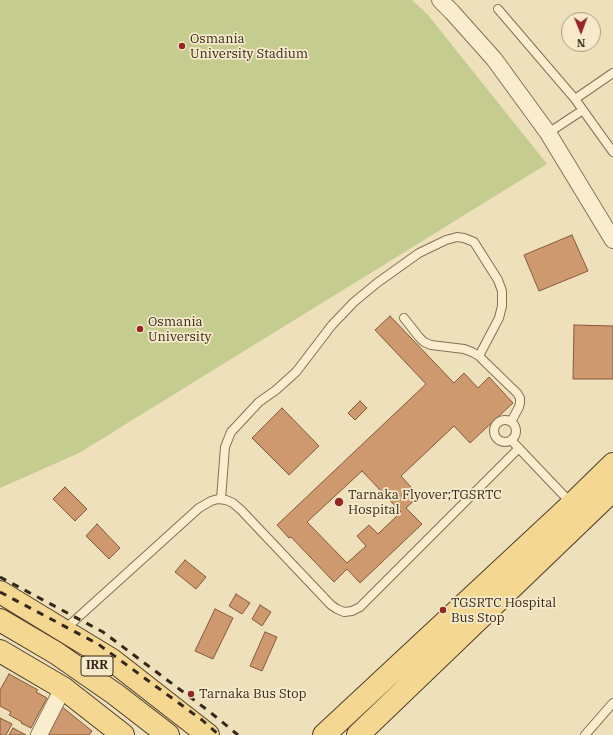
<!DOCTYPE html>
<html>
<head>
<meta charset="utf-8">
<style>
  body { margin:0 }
  #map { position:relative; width:613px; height:735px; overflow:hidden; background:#eee0bb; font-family:"IBM Plex Serif",serif }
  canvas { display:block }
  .north { position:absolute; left:561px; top:12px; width:40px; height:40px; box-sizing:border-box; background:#f6eaca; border:1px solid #a89c84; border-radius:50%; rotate:179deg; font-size:11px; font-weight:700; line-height:16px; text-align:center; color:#34271a }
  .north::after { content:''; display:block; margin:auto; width:14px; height:18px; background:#962524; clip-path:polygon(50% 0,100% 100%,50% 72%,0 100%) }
</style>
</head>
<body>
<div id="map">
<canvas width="613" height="735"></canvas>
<div class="north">N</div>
</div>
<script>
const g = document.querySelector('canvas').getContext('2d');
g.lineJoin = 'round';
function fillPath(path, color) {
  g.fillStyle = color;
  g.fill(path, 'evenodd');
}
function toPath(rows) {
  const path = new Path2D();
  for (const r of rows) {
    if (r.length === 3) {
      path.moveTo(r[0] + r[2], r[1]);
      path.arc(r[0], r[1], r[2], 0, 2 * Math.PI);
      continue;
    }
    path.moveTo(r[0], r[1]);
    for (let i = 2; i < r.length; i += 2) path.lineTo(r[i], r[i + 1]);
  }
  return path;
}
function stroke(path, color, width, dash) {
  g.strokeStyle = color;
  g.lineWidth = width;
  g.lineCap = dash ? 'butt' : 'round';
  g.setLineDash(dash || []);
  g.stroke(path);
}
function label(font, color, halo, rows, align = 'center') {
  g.font = font + ' "IBM Plex Serif",serif';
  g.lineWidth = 3.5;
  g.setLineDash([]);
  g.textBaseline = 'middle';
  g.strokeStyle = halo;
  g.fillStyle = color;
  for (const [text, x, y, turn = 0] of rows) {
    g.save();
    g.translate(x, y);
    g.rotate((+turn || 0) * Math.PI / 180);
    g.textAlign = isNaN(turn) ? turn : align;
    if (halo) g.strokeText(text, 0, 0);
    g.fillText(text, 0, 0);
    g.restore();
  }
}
const green = toPath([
  [0,0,412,0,428,15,547,164,79,453,0,488]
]);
const building = toPath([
  [572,235,588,271,539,291,524,255,572,235],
  [390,316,454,383,464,373,478,388,489,377,513,403,470,443,454,426,401,476,419,496,406,508,422,524,360,583,347,569,334,582,291,537,289,538,277,525,426,384,375,330,390,316],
  [362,471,401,512,378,534,369,525,357,536,366,546,347,563,307,522,362,471],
  [574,325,613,326,613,379,573,379,574,325],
  [360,401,367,408,355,420,348,413,360,401],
  [282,408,319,446,289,475,252,438,282,408],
  [65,487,87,509,75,521,53,499,65,487],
  [97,524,120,548,109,559,86,536,97,524],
  [185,560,206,577,196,589,175,572,185,560],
  [236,594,250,603,242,614,229,606,236,594],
  [260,605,271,612,262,626,252,619,260,605],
  [215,609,233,618,213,659,195,651,215,609],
  [265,632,277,637,262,671,250,666,265,632],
  [9,674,38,690,36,692,47,698,31,728,21,723,22,722,9,715,11,712,0,706,0,690,9,674],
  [61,706,92,731,89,735,48,735,61,706],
  [0,718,12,724,6,735,0,735,0,718],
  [13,728,26,735,9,735,13,728]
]);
const lane = toPath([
  [498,9,575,99],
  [613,73,575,99,613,152],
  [548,133,583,110],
  [404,318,419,337,424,342,431,345,464,349,472,352,479,356,486,363,517,393,520,398,520,403,519,407,511,422],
  [505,431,11],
  [511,440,571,503],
  [221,499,225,447,231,432,259,402,276,390,296,372,332,325,354,302,377,283,419,253,446,240,457,237,464,238,474,242,498,280,502,291,502,306,499,318,479,356],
  [64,630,199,508,211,501,218,499,226,500,233,503,241,510,331,605,337,609,344,612,352,611,360,607,519,448],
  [585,735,613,703]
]);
const street = toPath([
  [440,0,452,12,494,59,548,133,613,240],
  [39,735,63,688]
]);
const primary = toPath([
  [0,592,112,660,208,735],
  [0,620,56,653,115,694,168,735],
  [0,651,63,688,123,735],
  [324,735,572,504,613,464],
  [358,735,613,490]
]);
const rail = toPath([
  [0,577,103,632,210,712,238,735],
  [0,592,98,644,202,720,219,735]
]);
const markers = [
  [182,46,4,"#962524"],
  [140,329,4,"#962524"],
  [339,502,5,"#962524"],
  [443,610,4,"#962524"],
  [191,694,4,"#962524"]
];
const shields = [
  [97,666,32]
];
const shieldNames = [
  ["IRR",97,666]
];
const poiNames = [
  ["Osmania",190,39],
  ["University Stadium",190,54],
  ["Osmania",148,322],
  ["University",148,337],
  ["Tarnaka Flyover;TGSRTC",348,495],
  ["Hospital",348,510],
  ["TGSRTC Hospital",451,603],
  ["Bus Stop",451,618],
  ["Tarnaka Bus Stop",199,694]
];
fillPath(green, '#c4cc8f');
fillPath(building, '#ce996f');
stroke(building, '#85593a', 1);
stroke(lane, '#857055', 10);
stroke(street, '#857055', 18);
stroke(primary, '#523e2a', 24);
stroke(lane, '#f9edce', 8);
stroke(street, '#f9edce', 16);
stroke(primary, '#f4d790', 22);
stroke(rail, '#34271a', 3, [7, 7]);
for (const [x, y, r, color] of markers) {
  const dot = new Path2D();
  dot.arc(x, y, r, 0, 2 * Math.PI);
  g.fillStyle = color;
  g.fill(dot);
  stroke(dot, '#f6eaca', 1.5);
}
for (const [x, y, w] of shields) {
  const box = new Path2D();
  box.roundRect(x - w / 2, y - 10, w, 20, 3);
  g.fillStyle = '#f6eaca';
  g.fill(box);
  stroke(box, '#34271a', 1);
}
label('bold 12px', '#34271a', null, shieldNames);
label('13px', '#34271a', '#f6eaca', poiNames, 'left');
</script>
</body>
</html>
